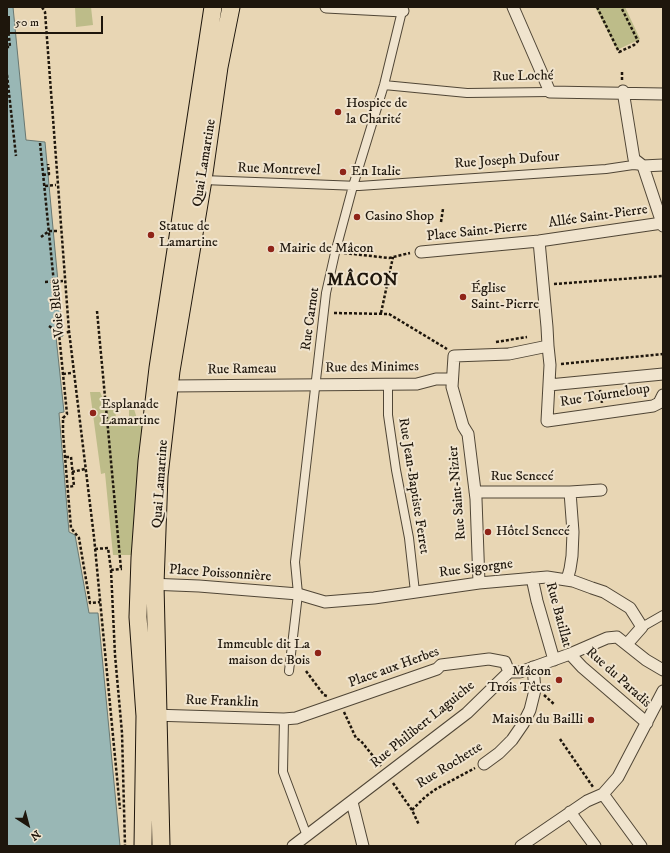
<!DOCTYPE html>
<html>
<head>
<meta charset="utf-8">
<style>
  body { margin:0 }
  #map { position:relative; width:670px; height:853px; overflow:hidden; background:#e8d6b4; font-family:"IM FELL DW Pica",serif }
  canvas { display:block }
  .frame { position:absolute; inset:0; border:8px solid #1e160c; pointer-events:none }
  .north { position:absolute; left:8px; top:805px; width:40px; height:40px; -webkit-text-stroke:3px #f0e4ce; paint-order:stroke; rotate:144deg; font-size:11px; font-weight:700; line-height:16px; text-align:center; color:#1e160c }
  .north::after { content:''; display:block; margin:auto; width:14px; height:18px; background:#1e160c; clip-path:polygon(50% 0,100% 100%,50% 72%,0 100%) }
  .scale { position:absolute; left:8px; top:16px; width:95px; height:18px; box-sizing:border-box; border:2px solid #1e160c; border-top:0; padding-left:5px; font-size:12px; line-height:14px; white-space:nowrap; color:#1e160c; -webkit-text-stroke:3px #f0e4ce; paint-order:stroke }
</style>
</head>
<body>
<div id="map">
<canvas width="670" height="853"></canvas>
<div class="frame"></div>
<div class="north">N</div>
<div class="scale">50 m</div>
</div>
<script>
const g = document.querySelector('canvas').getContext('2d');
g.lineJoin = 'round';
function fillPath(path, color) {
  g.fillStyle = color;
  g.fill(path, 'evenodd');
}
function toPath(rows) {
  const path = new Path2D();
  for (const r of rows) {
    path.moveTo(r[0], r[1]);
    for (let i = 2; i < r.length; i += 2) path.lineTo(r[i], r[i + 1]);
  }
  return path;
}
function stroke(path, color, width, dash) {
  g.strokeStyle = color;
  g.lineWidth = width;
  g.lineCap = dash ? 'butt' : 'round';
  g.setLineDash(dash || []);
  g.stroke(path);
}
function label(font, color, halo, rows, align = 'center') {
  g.font = font + ' "IM FELL DW Pica",serif';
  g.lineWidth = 4;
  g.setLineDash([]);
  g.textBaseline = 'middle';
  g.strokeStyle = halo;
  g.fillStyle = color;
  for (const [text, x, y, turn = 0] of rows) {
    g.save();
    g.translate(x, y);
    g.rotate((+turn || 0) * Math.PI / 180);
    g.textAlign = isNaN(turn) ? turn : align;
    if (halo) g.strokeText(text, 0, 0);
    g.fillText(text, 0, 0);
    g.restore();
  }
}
const green = toPath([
  [75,7,91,7,93,25,76,27],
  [595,7,625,7,640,39,617,50],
  [90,392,100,392,107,407,115,407,116,420,129,418,129,410,134,409,139,425,144,426,133,555,113,555,105,473,101,474]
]);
const water = toPath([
  [7,7,13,7,26,140,45,142,63,336,56,337,64,412,59,413,69,532,75,535,89,613,98,613,120,846,7,846,7,7]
]);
const path = toPath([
  [42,7,45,12,69,331,94,537,120,809],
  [597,7,619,52,634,45,638,41,621,7],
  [7,18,10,47,7,47],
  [622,72,622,81],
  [7,75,16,156],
  [40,143,67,414,63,418,63,433,71,528,79,538,90,603,100,602],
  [43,175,49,174,48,164],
  [45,186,56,185],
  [441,222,443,209],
  [41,237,49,231,59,231],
  [344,253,389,258,410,253],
  [45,282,64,281],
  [554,284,663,276],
  [97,311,121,569],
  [334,313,389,314,447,349],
  [381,313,393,257],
  [49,326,59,333,68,332],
  [496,342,527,337],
  [561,364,663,354],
  [63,374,71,373],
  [600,390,602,403],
  [66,457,71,457,74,486,68,487],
  [72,472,85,469],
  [95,549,108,548,111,570,122,569],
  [111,570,115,655,122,733,125,846],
  [306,671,324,695,327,696],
  [544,695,555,705],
  [344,712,356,738,361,741,381,766],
  [560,739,593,787],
  [393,783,412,810,419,825],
  [412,810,425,797,436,789,475,768]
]);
const pedestrian = toPath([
  [384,85,467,93,550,92],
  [203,180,359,186,606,169,633,165,643,166],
  [388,384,388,415,396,470,409,538,415,592],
  [642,627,663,615],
  [289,671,298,594,295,562,326,293,335,253,353,186,384,85,403,7],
  [284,719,283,772,307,836]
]);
const minor = toPath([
  [326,7,403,11],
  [513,7,550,92,663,94],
  [623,91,634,159,643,166],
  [643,166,663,226],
  [643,166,663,165],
  [539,241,547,327,548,346,550,365,547,421,653,406,659,403,663,395],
  [421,252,539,241,662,223],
  [549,385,663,374],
  [169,386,417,384,436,379,452,379],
  [475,492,570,492,573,532,572,556,570,569,567,580],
  [570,492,601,490],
  [532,578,537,601,554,660],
  [479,583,476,499,468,434,463,426,452,387,454,356,509,354,548,346],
  [149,584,199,586,298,594,325,602,374,598,479,583,547,577,573,581,592,588,604,592,630,608,642,627,627,644],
  [570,654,582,667,647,723],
  [152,715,284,719,296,718,437,669,441,665,489,659,505,662,509,672],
  [484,764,499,753,512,740,523,724,530,710,535,690,533,667],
  [603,794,641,846],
  [352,802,363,846],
  [570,812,595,846],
  [293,846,467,713,509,672,520,672,570,654,607,638,617,637,646,660,663,670],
  [521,846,587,801,603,794,618,777,663,691]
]);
const primary = toPath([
  [143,846,145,716,138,617,140,558,147,461,158,368,213,7],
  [161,846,155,584,159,476,171,371,203,180,219,67,231,7]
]);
const markers = [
  [338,112,4,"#8f2418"],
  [343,172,4,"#8f2418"],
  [357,217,4,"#8f2418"],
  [151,235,4,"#8f2418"],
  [271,249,4,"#8f2418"],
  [463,297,4,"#8f2418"],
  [93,413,4,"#8f2418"],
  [488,532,4,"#8f2418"],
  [318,653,4,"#8f2418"],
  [559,680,4,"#8f2418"],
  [591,720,4,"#8f2418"]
];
const streetNames = [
  ["Rue Loché",523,77,-1],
  ["Rue Joseph Dufour",507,161,-4],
  ["Quai Lamartine",205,163,-81],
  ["Rue Montrevel",279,170,2],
  ["Allée Saint-Pierre",598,217,-8],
  ["Place Saint-Pierre",477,232,-6],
  ["Voie Bleue",58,308,-95],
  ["Rue Carnot",311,319,-82],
  ["Rue des Minimes",372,368,-1],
  ["Rue Rameau",242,370,-1],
  ["Rue Tourneloup",605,396,-9],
  ["Rue Senecé",522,477],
  ["Quai Lamartine",161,484,-86],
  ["Rue Jean-Baptiste Ferret",413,486,81],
  ["Rue Saint-Nizier",458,493,-95],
  ["Rue Sigorgne",476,569,-7],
  ["Place Poissonnière",220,574,4],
  ["Rue Batillat",558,615,75],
  ["Place aux Herbes",394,668,-20],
  ["Rue du Paradis",618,678,42],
  ["Rue Franklin",222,702,2],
  ["Rue Philibert Laguiche",423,725,-39],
  ["Rue Rochette",450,766,-32]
];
const poiNames = [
  ["Hospice de",346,104],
  ["la Charité",346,120],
  ["En Italie",351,172],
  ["Casino Shop",365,217],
  ["Statue de",159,227],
  ["Lamartine",159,243],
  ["Mairie de Mâcon",279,249],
  ["Église",471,289],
  ["Saint-Pierre",471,305],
  ["Esplanade",101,405],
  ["Lamartine",101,421],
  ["Hôtel Senecé",496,532],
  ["Immeuble dit La",310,645,"right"],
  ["maison de Bois",310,661,"right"],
  ["Mâcon",551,672,"right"],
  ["Trois Têtes",551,688,"right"],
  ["Maison du Bailli",583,720,"right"]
];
const districtNames = [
  ["MÂCON",363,281]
];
fillPath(green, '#bdbc89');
fillPath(water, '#99b7b5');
stroke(water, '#687771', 1);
stroke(pedestrian, '#504636', 10);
stroke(minor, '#504636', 13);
stroke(primary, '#1e160c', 19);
stroke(path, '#1e160c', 2.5, [3, 2]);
stroke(pedestrian, '#f0e4ce', 8);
stroke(minor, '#f0e4ce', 11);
stroke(primary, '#e8d6b4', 17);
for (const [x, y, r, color] of markers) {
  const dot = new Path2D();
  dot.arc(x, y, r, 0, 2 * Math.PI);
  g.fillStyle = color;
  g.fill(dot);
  stroke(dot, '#f0e4ce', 1.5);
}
label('14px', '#1e160c', '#f0e4ce', streetNames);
label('14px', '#1e160c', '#f0e4ce', poiNames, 'left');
g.letterSpacing = '1px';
label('bold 18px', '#1e160c', '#f0e4ce', districtNames);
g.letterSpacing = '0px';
</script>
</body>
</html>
